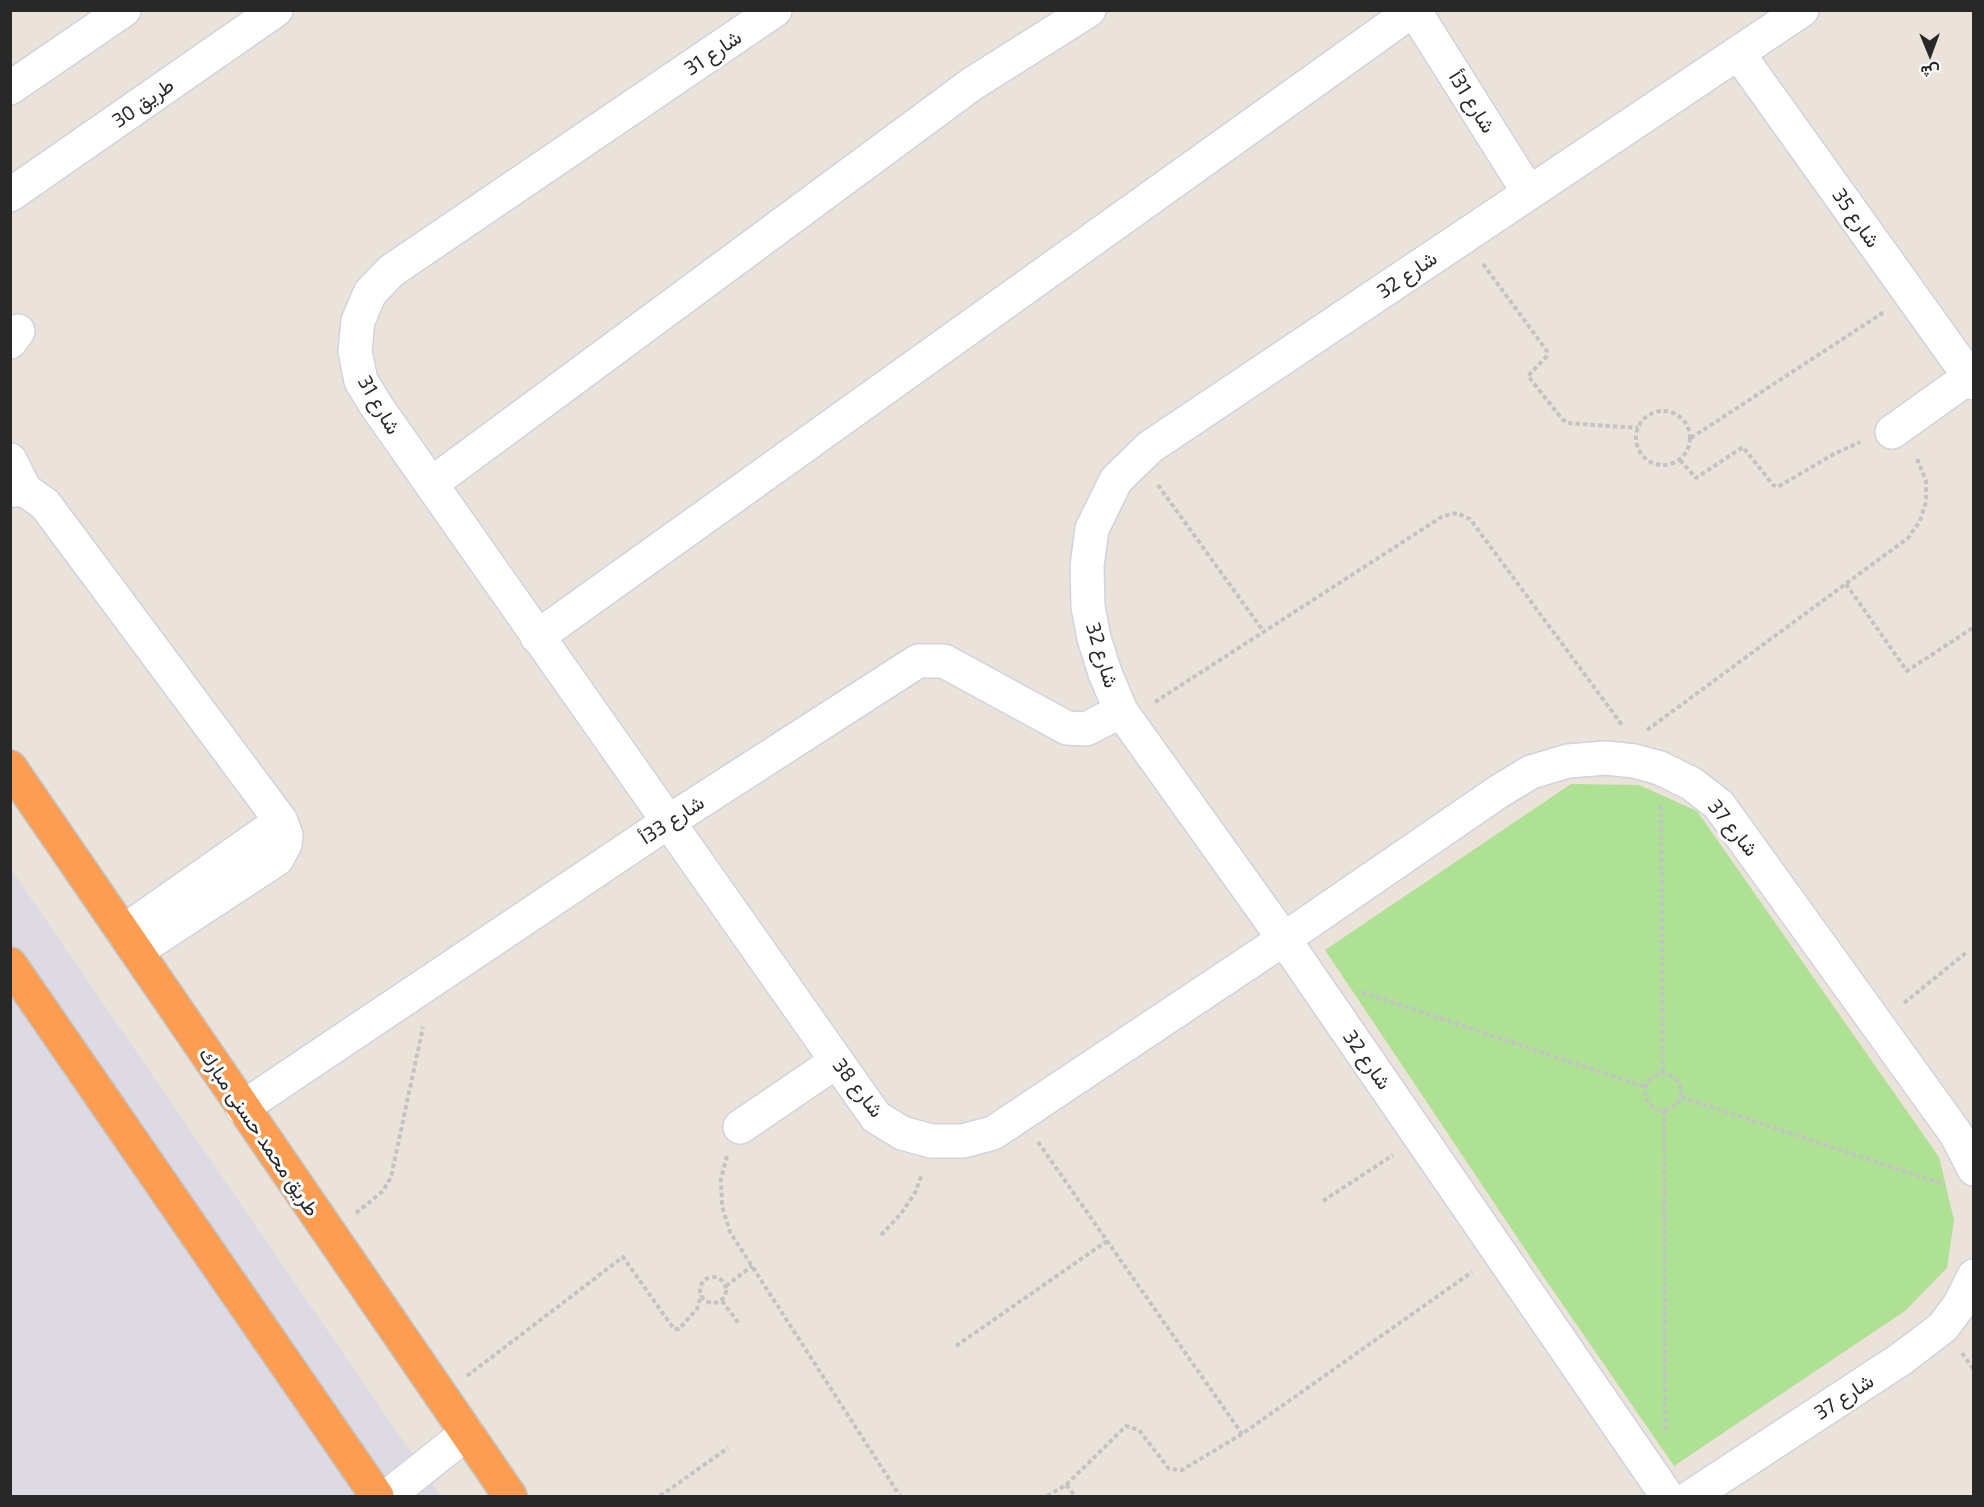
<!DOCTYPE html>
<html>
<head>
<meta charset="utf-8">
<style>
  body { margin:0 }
  #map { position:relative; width:1984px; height:1507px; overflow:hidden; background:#ebe3d9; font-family:"Exo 2",Vazirmatn,sans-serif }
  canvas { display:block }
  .frame { position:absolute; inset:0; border:12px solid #282828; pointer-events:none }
  .north { position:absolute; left:1900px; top:24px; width:60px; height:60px; -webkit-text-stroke:4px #fff; paint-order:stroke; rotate:179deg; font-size:16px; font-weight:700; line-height:24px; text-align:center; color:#282828 }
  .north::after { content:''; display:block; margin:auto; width:21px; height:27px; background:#282828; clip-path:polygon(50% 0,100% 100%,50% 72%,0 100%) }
</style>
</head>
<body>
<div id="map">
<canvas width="1984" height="1507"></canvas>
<div class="frame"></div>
<div class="north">ش</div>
</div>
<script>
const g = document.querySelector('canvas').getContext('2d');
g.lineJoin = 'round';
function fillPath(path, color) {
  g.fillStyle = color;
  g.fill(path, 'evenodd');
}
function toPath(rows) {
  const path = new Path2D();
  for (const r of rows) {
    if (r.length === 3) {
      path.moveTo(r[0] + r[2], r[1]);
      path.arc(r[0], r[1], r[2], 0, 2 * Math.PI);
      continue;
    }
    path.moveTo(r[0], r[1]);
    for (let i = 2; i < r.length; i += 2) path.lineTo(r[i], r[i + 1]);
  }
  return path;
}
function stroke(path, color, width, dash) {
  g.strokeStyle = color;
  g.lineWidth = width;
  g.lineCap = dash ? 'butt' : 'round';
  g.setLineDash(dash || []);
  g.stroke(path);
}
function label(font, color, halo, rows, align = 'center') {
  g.font = font + ' "Exo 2",Vazirmatn,sans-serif';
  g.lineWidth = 6;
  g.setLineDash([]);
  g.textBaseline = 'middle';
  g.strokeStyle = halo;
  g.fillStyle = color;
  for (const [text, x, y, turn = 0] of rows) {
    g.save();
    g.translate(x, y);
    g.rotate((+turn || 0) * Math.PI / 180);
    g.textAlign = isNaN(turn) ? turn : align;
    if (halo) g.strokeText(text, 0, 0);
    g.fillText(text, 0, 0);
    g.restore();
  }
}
const industrial = toPath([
  [11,869,441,1496,11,1496]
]);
const green = toPath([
  [1571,784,1639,785,1697,811,1939,1157,1954,1220,1947,1268,1905,1311,1674,1466,1543,1276,1325,950]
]);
const path = toPath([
  [1483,264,1547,351,1546,357,1528,376,1562,419,1567,423,1638,428],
  [1663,438,27],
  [1691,438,1884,312],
  [1680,460,1696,478,1743,447,1773,485,1778,487,1832,455,1860,442],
  [1158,485,1264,632],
  [1846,584,1907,671,1974,627],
  [1155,702,1443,516,1457,513,1470,519,1622,725],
  [1647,730,1908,538,1920,521,1926,502,1926,481,1916,456],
  [1661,805,1663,1074],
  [1362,992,1646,1087],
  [1904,1003,1967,952],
  [1663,1092,18],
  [1681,1097,1945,1185],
  [1664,1110,1665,1431],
  [1038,1142,1242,1434],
  [727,1156,721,1179,722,1206,730,1232,900,1496],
  [1323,1201,1393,1155],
  [356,1213,383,1191,391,1177,423,1027],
  [881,1235,900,1215,915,1193,922,1174],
  [713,1290,13],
  [726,1286,752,1266],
  [722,1301,740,1325],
  [956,1346,1107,1241],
  [1962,1353,1974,1370],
  [467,1376,623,1257,674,1329,679,1329,697,1309,701,1295],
  [1066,1485,1075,1496],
  [660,1496,728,1448],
  [1047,1496,1066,1485,1126,1426,1139,1430,1169,1469,1182,1470,1242,1434,1472,1272]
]);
const minor = toPath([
  [775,10,391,271,370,293,358,321,355,351,361,381,377,407,876,1117,902,1133,931,1141,963,1141,993,1133,1284,939,1498,792,1531,772,1568,761,1606,758,1634,761,1660,768,1692,784,1719,805,1956,1134,1974,1169],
  [1414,10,1529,193],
  [1738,53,1974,383],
  [10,88,124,10],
  [10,195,276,10],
  [10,342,18,331],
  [1892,432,1969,377],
  [10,460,25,490],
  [431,484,972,84,1089,10],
  [10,490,25,490,45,504,281,821,286,835,285,844,277,859,137,951],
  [537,637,1413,10],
  [123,932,281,821],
  [242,1108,668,822,918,661,944,661,1067,728,1086,729,1121,711],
  [740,1127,837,1061],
  [388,1496,467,1433],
  [1667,1496,1284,939,1121,711,1105,673,1094,638,1088,607,1087,566,1092,529,1116,480,1150,447,1802,10],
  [1692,1496,1901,1359,1943,1327,1960,1304,1974,1276]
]);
const highway = toPath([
  [10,767,510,1496],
  [10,964,377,1496]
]);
const streetNames = [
  ["شارع 31",713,53,-34],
  ["شارع 31أ",1472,102,58],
  ["طريق 30",143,103,-35],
  ["شارع 35",1856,218,55],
  ["شارع 32",1407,275,-34],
  ["شارع 31",379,405,60],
  ["شارع 32",1102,655,73],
  ["شارع 33أ",672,820,-33],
  ["شارع 37",1733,828,51],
  ["شارع 32",1367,1060,55],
  ["شارع 38",858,1088,52],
  ["طريق محمد حسنى مبارك",259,1132,56],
  ["شارع 37",1844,1397,-33]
];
fillPath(industrial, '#dddae3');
fillPath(green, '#afe195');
stroke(minor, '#cfd2e1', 36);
stroke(highway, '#c3c3c3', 36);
stroke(path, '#c3c3c3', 4, [4.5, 3]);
stroke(minor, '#fff', 33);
stroke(highway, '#fd9d52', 33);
label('20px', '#282828', '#fff', streetNames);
</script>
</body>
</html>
